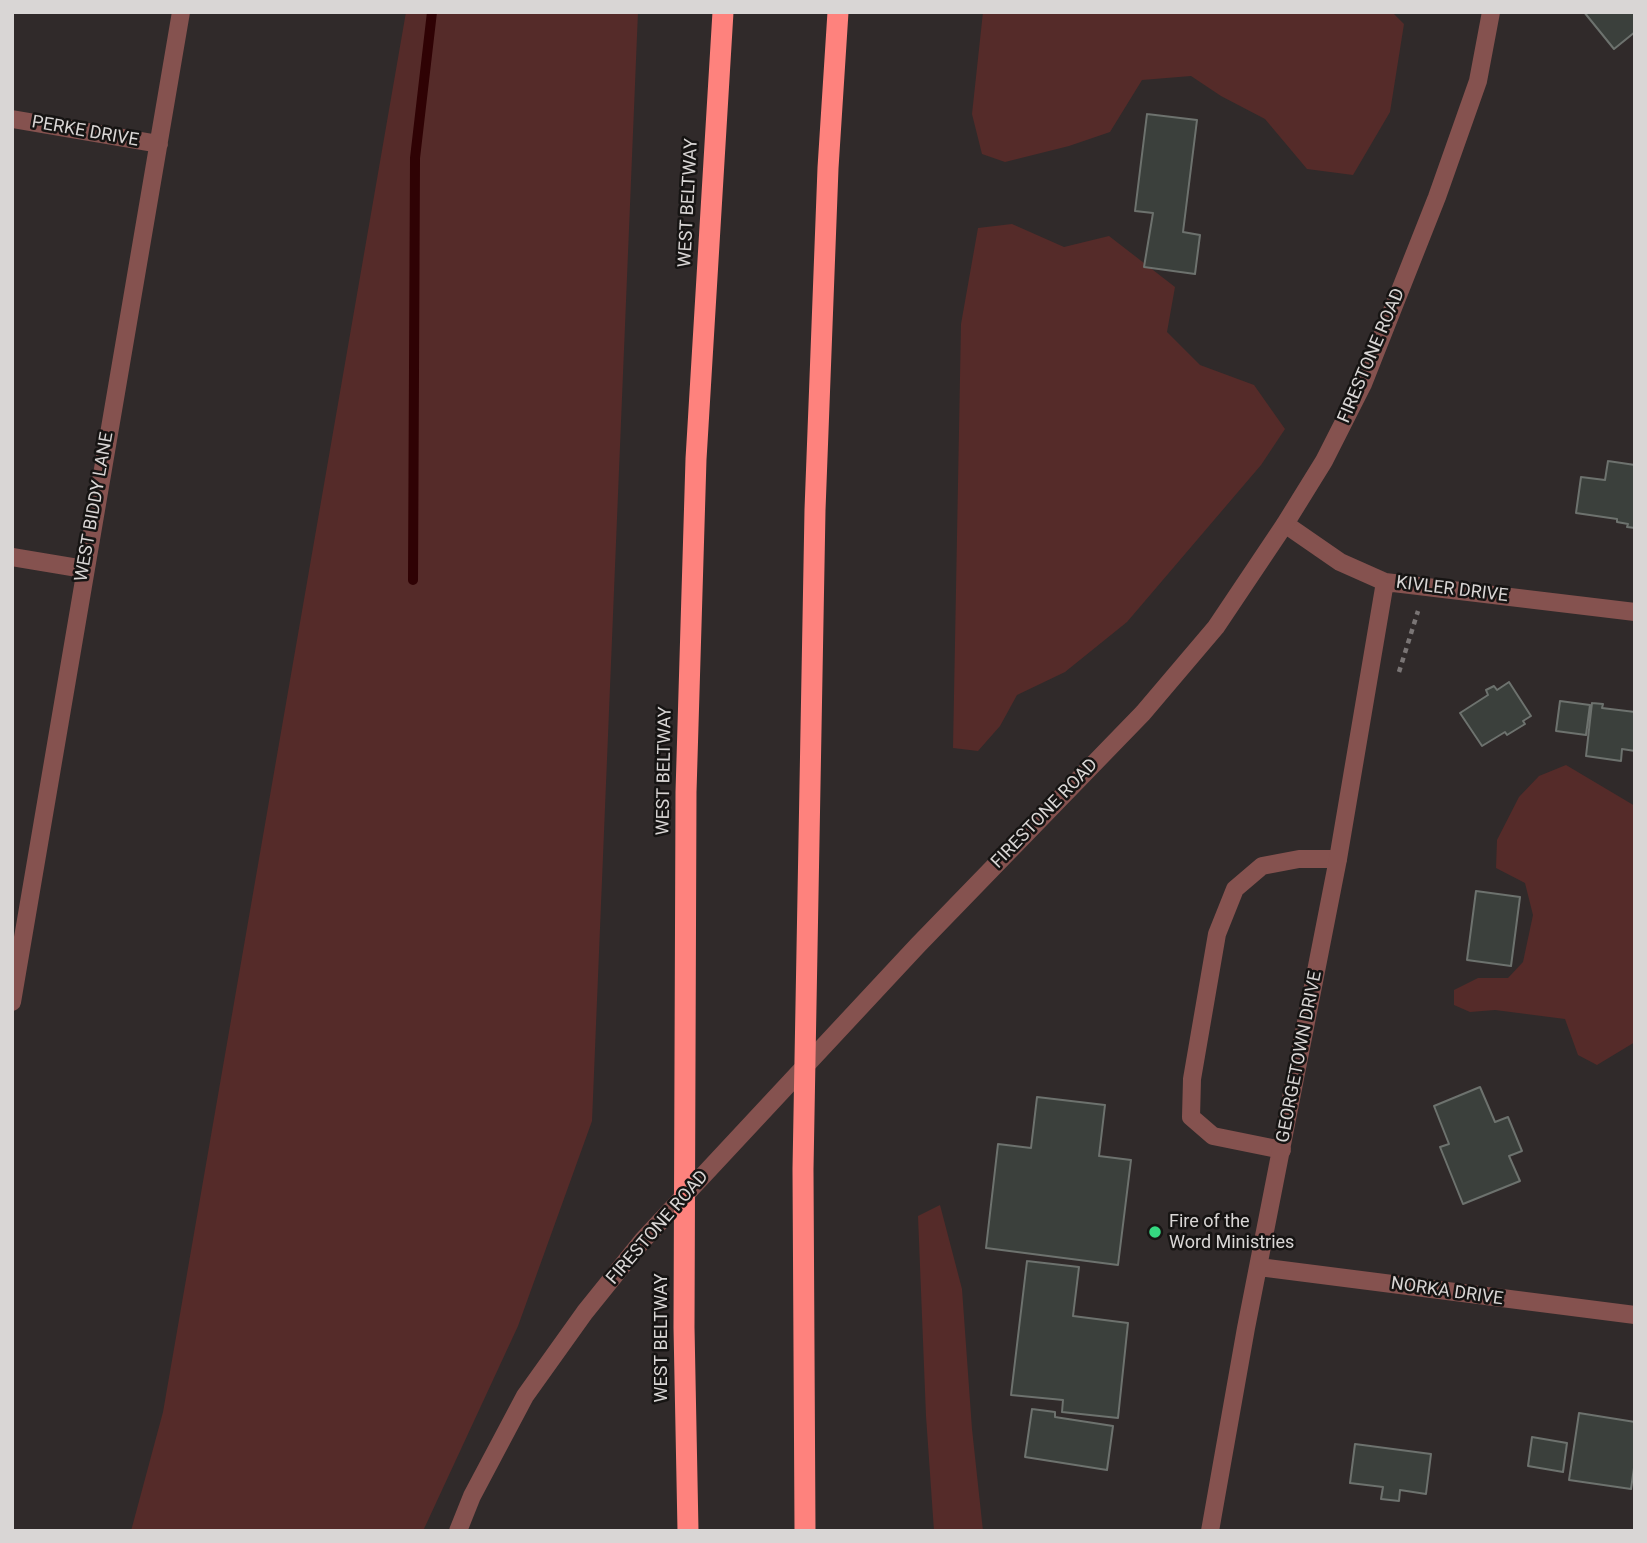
<!DOCTYPE html>
<html>
<head>
<meta charset="utf-8">
<style>
  body { margin:0 }
  #map { position:relative; width:1647px; height:1543px; overflow:hidden; background:#302a2a; font-family:Roboto,sans-serif }
  canvas { display:block }
  .frame { position:absolute; inset:0; border:14px solid #d9d6d5; pointer-events:none }
</style>
</head>
<body>
<div id="map">
<canvas width="1647" height="1543"></canvas>
<div class="frame"></div>
</div>
<script>
const g = document.querySelector('canvas').getContext('2d');
g.lineJoin = 'round';
function fillPath(path, color) {
  g.fillStyle = color;
  g.fill(path, 'evenodd');
}
function toPath(rows) {
  const path = new Path2D();
  for (const r of rows) {
    path.moveTo(r[0], r[1]);
    for (let i = 2; i < r.length; i += 2) path.lineTo(r[i], r[i + 1]);
  }
  return path;
}
function stroke(path, color, width, dash) {
  g.strokeStyle = color;
  g.lineWidth = width;
  g.lineCap = dash ? 'butt' : 'round';
  g.setLineDash(dash || []);
  g.stroke(path);
}
function label(font, color, halo, rows, align = 'center') {
  g.font = font + ' Roboto,sans-serif';
  g.lineWidth = 5;
  g.setLineDash([]);
  g.textBaseline = 'middle';
  g.strokeStyle = halo;
  g.fillStyle = color;
  for (const [text, x, y, turn = 0] of rows) {
    g.save();
    g.translate(x, y);
    g.rotate((+turn || 0) * Math.PI / 180);
    g.textAlign = isNaN(turn) ? turn : align;
    if (halo) g.strokeText(text, 0, 0);
    g.fillText(text, 0, 0);
    g.restore();
  }
}
const green = toPath([
  [406,12,638,12,592,1121,518,1326,423,1531,131,1531,163,1412],
  [983,12,1392,12,1404,24,1390,112,1353,175,1307,169,1265,119,1221,96,1191,76,1142,80,1110,132,1069,146,1005,162,982,154,972,114],
  [1012,224,1064,247,1109,236,1175,287,1167,332,1200,365,1254,385,1285,429,1261,465,1127,622,1065,672,1017,695,1000,726,978,751,953,748,961,324,978,228],
  [1566,765,1635,806,1635,1042,1597,1065,1578,1055,1565,1019,1495,1010,1470,1012,1454,1005,1454,990,1478,978,1508,978,1523,962,1533,915,1525,883,1496,868,1497,840,1519,797,1539,776],
  [940,1205,962,1289,972,1429,983,1531,934,1531,926,1416,918,1216]
]);
const stream = toPath([
  [413,580,415,158,432,12]
]);
const building = toPath([
  [1584,12,1635,12,1635,32,1614,49,1584,12],
  [1147,114,1197,120,1183,232,1200,235,1195,274,1144,267,1153,213,1135,211,1147,114],
  [1608,461,1635,465,1635,528,1627,527,1628,524,1617,522,1617,519,1576,513,1581,477,1605,480,1608,461],
  [1509,682,1531,716,1523,721,1525,724,1507,735,1505,732,1482,746,1460,713,1488,695,1486,690,1494,686,1497,690,1509,682],
  [1560,701,1590,705,1586,735,1556,731,1560,701],
  [1592,703,1603,704,1602,708,1635,712,1635,751,1622,749,1621,761,1586,756,1592,703],
  [1476,891,1520,897,1511,966,1467,960,1476,891],
  [1480,1087,1495,1122,1508,1117,1522,1151,1509,1156,1520,1181,1463,1204,1440,1147,1449,1144,1434,1106,1480,1087],
  [1037,1097,1105,1105,1099,1156,1131,1160,1118,1265,986,1248,998,1144,1031,1148,1037,1097],
  [1027,1261,1079,1267,1073,1316,1128,1323,1118,1418,1062,1412,1063,1400,1011,1395,1027,1261],
  [1032,1409,1055,1412,1055,1417,1113,1426,1107,1470,1025,1457,1032,1409],
  [1579,1413,1635,1422,1635,1461,1631,1489,1569,1480,1579,1413],
  [1532,1437,1567,1443,1563,1472,1528,1466,1532,1437],
  [1355,1444,1431,1454,1426,1494,1400,1490,1399,1501,1381,1499,1383,1487,1350,1483,1355,1444]
]);
const path = toPath([
  [1399,672,1418,611]
]);
const service = toPath([
  [1282,1150,1213,1136,1191,1117,1192,1079,1217,934,1235,889,1262,866,1299,859,1338,859]
]);
const minor = toPath([
  [12,119,159,144],
  [1285,524,1340,562,1385,582,1635,612],
  [12,557,84,569],
  [12,1002,181,12],
  [1259,1267,1635,1315],
  [1210,1531,1246,1328,1338,859,1385,582]
]);
const tertiary = toPath([
  [458,1531,472,1496,525,1396,585,1312,643,1240,918,945,1143,713,1216,627,1285,524,1324,461,1363,384,1437,197,1478,81,1491,12]
]);
const motorway = toPath([
  [688,1531,684,1327,686,792,696,459,723,12],
  [805,1531,803,1169,815,510,828,168,838,12]
]);
const markers = [
  [1155,1232,7,"#35d881"]
];
const streetNames = [
  ["PERKE DRIVE",85,132,10],
  ["WEST BELTWAY",689,203,-87],
  ["FIRESTONE ROAD",1372,356,-67],
  ["WEST BIDDY LANE",95,507,-80],
  ["KIVLER DRIVE",1452,590,7],
  ["WEST BELTWAY",665,771,-89],
  ["FIRESTONE ROAD",1045,814,-46],
  ["GEORGETOWN DRIVE",1300,1057,-79],
  ["FIRESTONE ROAD",658,1228,-49],
  ["NORKA DRIVE",1447,1292,8],
  ["WEST BELTWAY",662,1338,-90]
];
const poiNames = [
  ["Fire of the",1169,1222],
  ["Word Ministries",1169,1243]
];
fillPath(green, '#552b29');
stroke(stream, '#2f0204', 10);
fillPath(building, '#3b403c');
stroke(building, '#6d726e', 2);
stroke(path, '#7a7575', 4.5, [5, 5]);
stroke(service, '#85524f', 18);
stroke(minor, '#85524f', 18);
stroke(tertiary, '#85524f', 18);
stroke(motorway, '#fe827d', 21);
for (const [x, y, r, color] of markers) {
  const dot = new Path2D();
  dot.arc(x, y, r, 0, 2 * Math.PI);
  g.fillStyle = color;
  g.fill(dot);
  stroke(dot, '#161413', 2.5);
}
label('18px', '#d9d6d5', '#161413', streetNames);
label('18px', '#d9d6d5', '#161413', poiNames, 'left');
</script>
</body>
</html>
